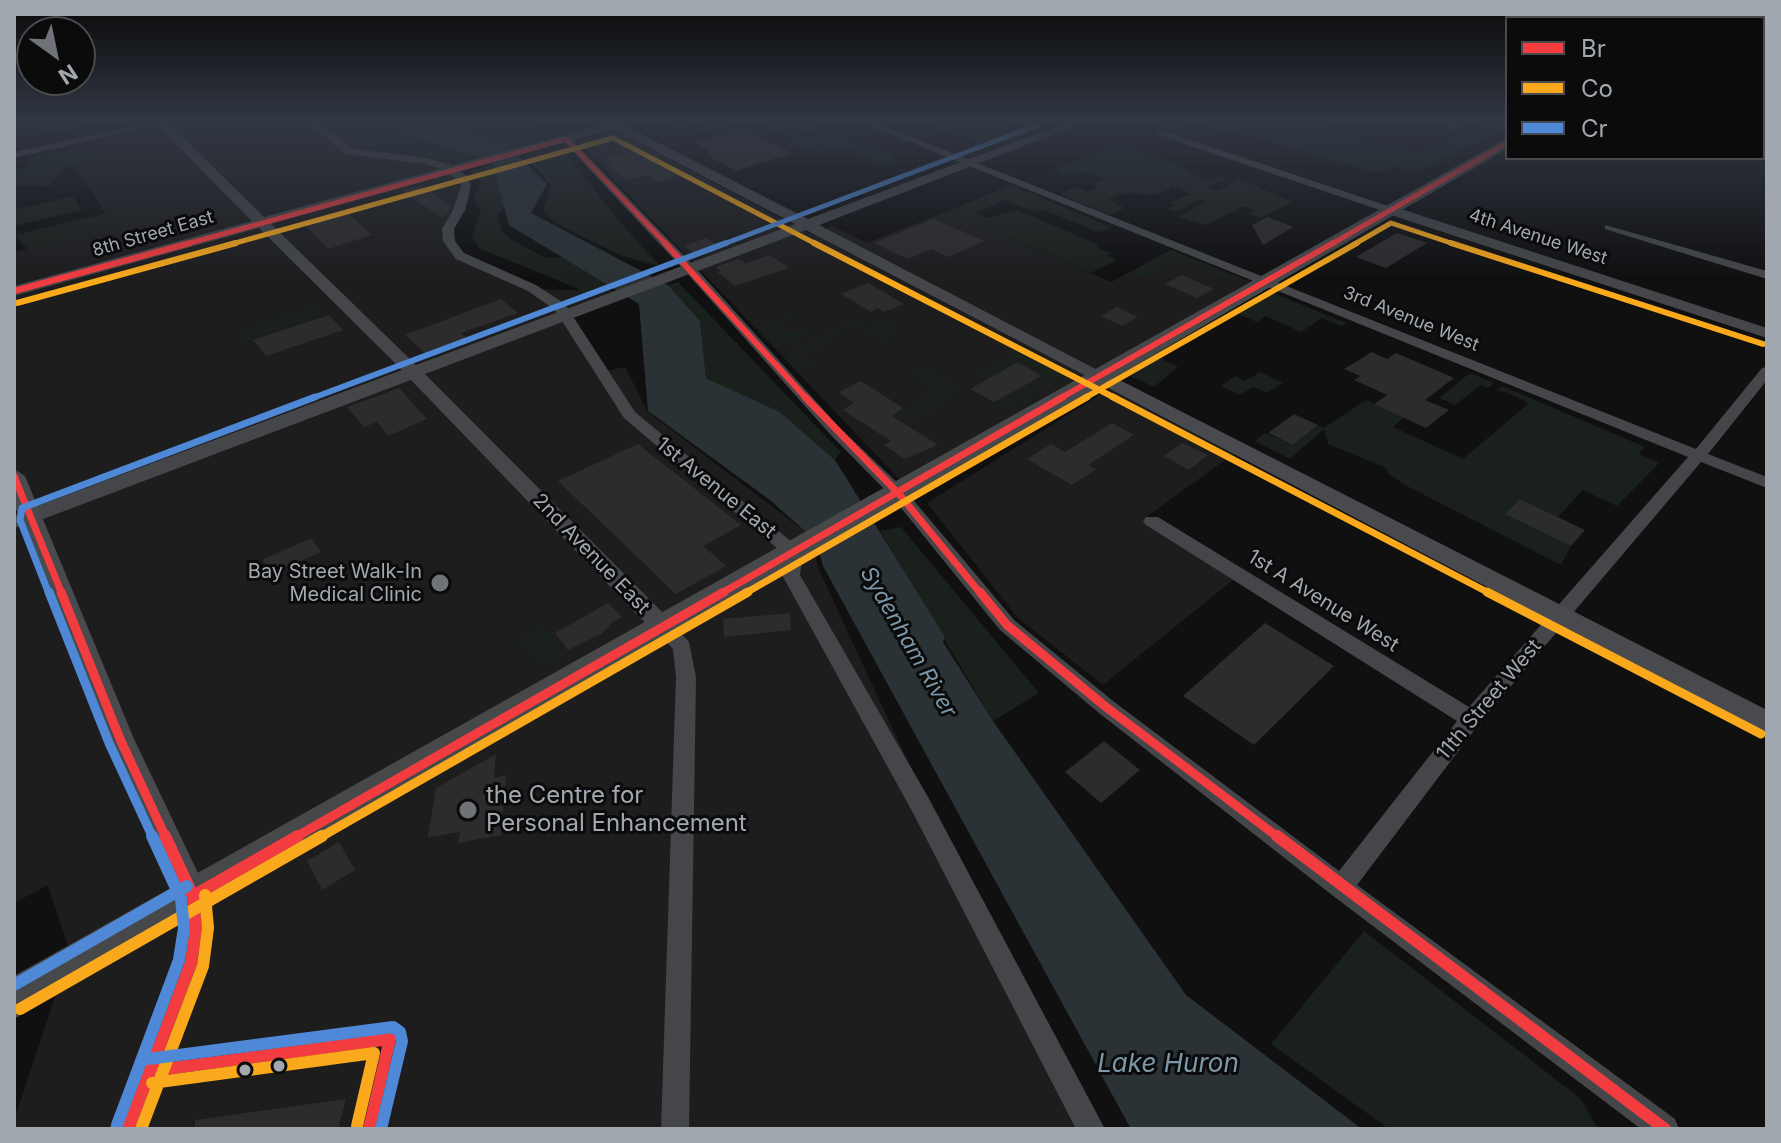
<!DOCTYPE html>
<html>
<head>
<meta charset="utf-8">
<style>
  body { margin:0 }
  #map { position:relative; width:1781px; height:1143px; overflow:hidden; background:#101011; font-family:Inter,sans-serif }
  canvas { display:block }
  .frame { position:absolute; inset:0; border:16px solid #a2a8b0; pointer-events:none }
  .legend { position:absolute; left:1505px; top:16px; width:260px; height:144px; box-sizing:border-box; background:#0b0b0c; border:2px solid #474a4e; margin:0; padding:10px 14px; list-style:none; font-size:24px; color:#a2a8b0 }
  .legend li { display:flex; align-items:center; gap:16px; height:40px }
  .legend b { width:40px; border:2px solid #474a4e }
  .north { position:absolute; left:16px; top:16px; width:80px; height:80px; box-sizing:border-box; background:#0b0b0c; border:2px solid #474a4e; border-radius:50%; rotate:147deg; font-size:22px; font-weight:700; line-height:32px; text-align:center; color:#a2a8b0 }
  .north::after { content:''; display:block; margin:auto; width:28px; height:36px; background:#6f7378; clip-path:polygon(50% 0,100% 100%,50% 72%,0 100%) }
</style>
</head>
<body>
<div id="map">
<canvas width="1781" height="1143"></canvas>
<div class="frame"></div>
<ul class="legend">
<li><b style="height:10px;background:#f33c40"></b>Br</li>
<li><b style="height:10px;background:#f9a91b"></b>Co</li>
<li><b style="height:10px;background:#4e88d6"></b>Cr</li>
</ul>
<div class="north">N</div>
</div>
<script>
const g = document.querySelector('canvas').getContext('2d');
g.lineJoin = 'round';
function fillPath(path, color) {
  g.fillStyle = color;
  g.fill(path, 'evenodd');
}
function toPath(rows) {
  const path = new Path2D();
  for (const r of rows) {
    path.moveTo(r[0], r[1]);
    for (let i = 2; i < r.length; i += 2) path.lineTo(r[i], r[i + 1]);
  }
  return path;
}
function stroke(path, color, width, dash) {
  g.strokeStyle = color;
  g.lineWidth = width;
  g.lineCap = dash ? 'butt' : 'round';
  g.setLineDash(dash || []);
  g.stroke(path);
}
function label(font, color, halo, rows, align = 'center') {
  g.font = font + ' Inter,sans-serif';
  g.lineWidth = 6;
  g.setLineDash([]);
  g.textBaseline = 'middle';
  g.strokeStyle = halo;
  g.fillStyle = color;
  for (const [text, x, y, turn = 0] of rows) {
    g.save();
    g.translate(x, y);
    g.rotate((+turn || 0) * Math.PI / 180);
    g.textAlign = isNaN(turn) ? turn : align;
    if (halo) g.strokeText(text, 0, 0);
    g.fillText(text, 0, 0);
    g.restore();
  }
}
const built = toPath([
  [173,120,357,120,372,133,358,146,464,164,14,287,14,252,115,227,73,165,89,159,81,149],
  [617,132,811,234,832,226,867,243,948,211,1111,282,1171,250,1255,283,904,484,578,142],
  [450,172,461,183,456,208,444,230,457,256,527,289,618,291,559,312,598,373,625,367,648,412,812,537,818,568,1079,1129,14,1129,14,1121,70,952,48,885,14,903,14,295],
  [1111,388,1235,453,1142,520,1233,580,1103,685,1018,618,927,503]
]);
const green = toPath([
  [14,120,61,120,64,124,85,120,117,120,31,137,19,128,14,129],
  [357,120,392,120,416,139,483,158,464,164,357,145,372,133],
  [433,120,528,122,540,128,547,128,554,136,512,148,506,144,443,128],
  [677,120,705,123,713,120,765,120,771,123,806,120,810,123,819,120,850,120,834,125,825,121,815,124,822,128,798,136,803,138,831,130,837,133,835,135,845,137,842,140,862,142,894,156,895,160,886,166,868,157,874,154,864,156,843,146,822,153,811,148,805,150,790,144,795,141,753,121,703,135,693,131,703,127,699,125,673,129,677,127,671,125,681,122],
  [1064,120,1042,126,1028,121,1013,126,1002,123,1009,127,1001,131,1009,134,1018,131,1025,135,997,144,987,140,956,137,919,121],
  [1138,120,1353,120,1327,125,1326,130,1397,149,1424,151,1492,120,1507,120,1507,127,1417,172,1394,166,1376,173,1268,140,1202,125,1169,129],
  [1120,144,1173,163,1205,181,1220,177,1226,179,1207,187,1217,191,1239,179,1293,202,1260,218,1248,214,1255,210,1243,206,1205,225,1178,217,1207,201,1199,199,1176,212,1167,209,1176,205,1169,203,1192,194,1170,185,1170,189,1153,195,1126,193,1109,199,1125,208,1110,215,1059,194,1076,187,1088,192,1097,188,1094,183,1104,179,1087,172,1071,177,1054,170],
  [560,146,619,221,660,266,622,256,556,223,543,211,551,185,525,155],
  [81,149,89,159,62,169,50,186,14,185,14,170,28,167,31,156],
  [493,164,505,207,498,215,501,230,510,239,546,258,563,257,614,288,593,295,479,248,472,236,481,210,474,200,480,182,471,171],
  [1011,185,1112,228,1098,232,1042,209,1034,212,1005,200,976,213,987,218,1017,210,1099,245,1096,247,1111,253,1107,256,1117,260,1091,273,948,211],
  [72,196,82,210,14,226,14,210],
  [108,213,115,227,28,250,15,235],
  [1171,250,1232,276,1235,280,1233,282,1180,260,1145,278,1131,272],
  [678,282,841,452,835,460,780,412,706,378,700,321,668,285],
  [1276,294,1346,323,1342,326,1322,318,1301,332,1266,316,1257,322,1236,313,1266,295],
  [316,305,326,315,245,342,236,331],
  [790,314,797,317,774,327,791,334,806,328,812,332,776,348,757,327],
  [890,318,899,324,892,328,902,334,886,341,856,325,830,337,833,340,801,356,817,367,801,373,784,353,857,319,870,327],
  [1023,350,1064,371,1065,376,1007,409,994,402,1008,394,977,372,1012,356,1019,359,1018,362,995,375,1019,388,1043,375,1014,355],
  [1160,358,1178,367,1154,387,1130,376],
  [925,367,965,390,941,402,945,406,916,420,908,421,897,414,900,410,936,390,911,374],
  [1260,372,1283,383,1267,393,1253,387,1240,395,1221,386,1235,376,1245,381],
  [1470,373,1494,383,1488,388,1481,385,1455,405,1439,398],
  [1502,386,1645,447,1639,454,1659,463,1617,506,1583,490,1558,517,1520,499,1506,513,1571,546,1561,565,1405,485,1389,474,1386,468,1328,444,1324,429,1290,459,1255,441,1265,433,1293,445,1318,425,1324,428,1366,400,1404,417,1393,427,1463,459,1529,403,1505,392,1496,391],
  [901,527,1039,693,993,721,880,531],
  [542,625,564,655,543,666,516,639],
  [1364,931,1580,1098,1598,1129,1389,1129,1271,1044]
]);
const water = toPath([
  [392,120,433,120,443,128,506,144,547,184,531,213,668,285,700,321,706,378,780,412,835,460,945,637,943,642,993,721,1186,995,1362,1129,1131,1129,823,566,816,541,770,500,648,411,639,304,509,225,492,161,416,139]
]);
const building = toPath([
  [741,128,792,153,736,171,706,155,711,154,694,142],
  [629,151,656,162,680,176,659,182,646,175,629,180,606,167,613,164,603,160],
  [422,185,451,207,447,215,441,217,402,191],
  [344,210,372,235,328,249,302,222],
  [1267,217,1293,227,1263,245,1252,225],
  [933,219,985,241,948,257,931,249,908,259,874,243],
  [1397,233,1427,243,1386,268,1356,257],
  [706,238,722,248,699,256,684,246],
  [770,255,789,268,735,286,717,272,721,271,715,267,739,259,746,263],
  [1182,275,1214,289,1197,298,1165,284],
  [868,283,904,304,884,312,878,308,871,312,841,294],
  [501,299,518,313,461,333,466,338,425,353,405,335],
  [1117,307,1138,317,1122,326,1101,316],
  [329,315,343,330,266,356,253,340],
  [1372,352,1387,359,1396,353,1454,378,1425,400,1449,410,1426,428,1374,404,1387,395,1354,380,1360,376,1344,369],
  [1018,362,1042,376,994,402,970,389],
  [861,381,903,408,892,416,938,445,905,459,884,445,891,441,843,410,854,403,839,392],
  [399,388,427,419,388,436,377,422,364,427,347,407],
  [1294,414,1318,425,1293,445,1268,433],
  [1112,423,1134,435,1088,465,1096,469,1072,485,1027,459,1051,444,1065,452],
  [1182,443,1208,455,1189,470,1164,456],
  [638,444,741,525,703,546,726,566,676,594,558,481],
  [1520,499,1558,517,1585,530,1571,546,1505,514],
  [311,538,321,552,270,574,262,560],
  [608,603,622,617,609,624,610,626,601,634,568,650,555,633],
  [790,613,791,630,724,637,723,619],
  [1265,623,1334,666,1254,745,1183,696],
  [1104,741,1140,770,1101,803,1065,772],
  [496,754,494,778,506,775,501,835,458,843,460,832,428,837,436,788],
  [339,842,355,870,322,890,307,861],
  [346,1099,338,1129,195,1129,195,1120]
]);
const minor = toPath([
  [161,120,179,120,14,158,14,152,161,120],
  [305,120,316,120,353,149,427,158,450,165,467,176,471,186,465,210,454,229,455,241,464,253,536,285,565,304,635,412,800,549,803,553,800,575,928,797,1105,1129,1076,1129,912,811,782,575,785,555,624,418,555,310,528,291,456,259,443,241,442,229,453,210,461,186,458,180,442,169,426,164,346,154,305,120],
  [621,120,637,120,614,128,609,125,621,120],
  [856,120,869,120,1696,449,1762,368,1767,367,1767,380,1708,454,1767,477,1767,488,1701,462,1478,725,1357,885,1675,1119,1679,1129,1641,1129,1332,895,1099,713,1000,630,893,498,829,433,685,271,561,139,569,137,693,265,839,427,905,490,1014,620,1113,701,1339,871,1457,721,1146,525,1143,521,1146,517,1158,517,1469,707,1688,457,856,120],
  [1425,120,1441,120,1461,127,1456,130,1425,120],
  [1763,120,1767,120,1767,126,1763,125,1763,120],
  [1161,130,1394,208,1396,210,1386,212,1158,135,1156,133,1161,130],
  [1605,225,1767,271,1767,279,1605,229,1605,225],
  [31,510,37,512,39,516,37,520,14,528,14,516,31,510],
  [662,619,669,621,689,642,696,677,689,1129,661,1129,676,677,673,649,652,626,655,621,662,619]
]);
const tertiary = toPath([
  [152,120,165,120,264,217,604,124,599,120,614,120,808,219,1074,120,1091,120,819,225,1109,376,1106,380,1094,380,806,230,425,374,670,620,674,626,670,632,662,635,654,632,411,380,38,521,24,521,21,516,24,511,402,370,259,228,14,296,14,286,252,221,152,120],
  [613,129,795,224,416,365,271,224,613,129],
  [1385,207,1395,207,1767,328,1767,338,1385,213,1385,207]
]);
const secondary = toPath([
  [1100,370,1767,710,1767,734,1093,380,1091,376,1100,370],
  [14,469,25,476,134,739,209,896,213,928,208,963,147,1129,109,1129,174,963,179,928,177,896,106,739,14,504,14,469]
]);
const primary = toPath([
  [1507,138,1507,149,14,1019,14,976,1507,138]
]);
const bus1Far4 = toPath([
  [183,245,566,139,667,245],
  [1330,245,1507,143]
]);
const bus1Far3 = toPath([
  [665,243,807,399],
  [14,291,190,243],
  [1059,399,1333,243]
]);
const bus1Far2 = toPath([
  [805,397,899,494,981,594],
  [14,476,62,594],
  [720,594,1063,397]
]);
const bus1Far1 = toPath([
  [61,592,120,739,166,838],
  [980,592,1007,625,1106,707,1279,838],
  [294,838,724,592]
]);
const bus1 = toPath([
  [1277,836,1665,1129],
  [193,896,298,836],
  [150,1071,390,1039,369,1129],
  [128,1129,191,963,196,928,193,896,165,836]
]);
const bus2Far4 = toPath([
  [228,245,613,138,818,245],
  [1353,245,1391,223,1457,245]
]);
const bus2Far3 = toPath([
  [814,243,1117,399],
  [1451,243,1763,344],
  [17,303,236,243],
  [1083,399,1357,243]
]);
const bus2Far2 = toPath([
  [1113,397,1491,594],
  [744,594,1087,397]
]);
const bus2Far1 = toPath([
  [1487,592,1761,734],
  [319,838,748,592]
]);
const bus2 = toPath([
  [20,1009,322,836],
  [152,1083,374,1053,357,1126],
  [141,1129,203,966,208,928,205,895]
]);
const bus3Far4 = toPath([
  [721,245,1051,120]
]);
const bus3Far3 = toPath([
  [310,399,726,243]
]);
const bus3Far2 = toPath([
  [49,594,20,520,22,508,315,397]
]);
const bus3Far1 = toPath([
  [49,592,109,743,153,838]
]);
const bus3 = toPath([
  [14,985,187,886],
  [148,1059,393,1027,400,1032,402,1041,381,1129],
  [117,1125,179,960,184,928,181,899,152,836]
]);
const markers = [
  [440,583,10,"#6f7378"],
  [468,810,10,"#6f7378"],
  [279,1066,7,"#a2a8b0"],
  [245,1070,7,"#a2a8b0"]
];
const farStreetnames = [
  ["8th Street East",153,234,-16],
  ["4th Avenue West",1538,237,18],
  ["3rd Avenue West",1411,319,22]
];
const streetNames = [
  ["1st Avenue East",716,488,39],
  ["2nd Avenue East",591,554,46],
  ["1st A Avenue West",1323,601,32],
  ["11th Street West",1489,700,-50]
];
const poiNames = [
  ["Bay Street Walk-In",422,572],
  ["Medical Clinic",422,595]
];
const waterNames = [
  ["Sydenham River",908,642,60]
];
const nearPoinames = [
  ["the Centre for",486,796],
  ["Personal Enhancement",486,824]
];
const nearWaternames = [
  ["Lake Huron",1168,1064]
];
fillPath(built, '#1d1d1e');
fillPath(green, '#1a201b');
fillPath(water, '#2a3235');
fillPath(building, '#2c2c2d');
fillPath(minor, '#444649');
fillPath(tertiary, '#444649');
fillPath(secondary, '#484a4d');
fillPath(primary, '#47484a');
stroke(bus1Far4, '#f33c40', 5);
stroke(bus1Far3, '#f33c40', 6);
stroke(bus1Far2, '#f33c40', 7);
stroke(bus1Far1, '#f33c40', 9);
stroke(bus1, '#f33c40', 12);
stroke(bus2Far4, '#f9a91b', 5);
stroke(bus2Far3, '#f9a91b', 6);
stroke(bus2Far2, '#f9a91b', 7);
stroke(bus2Far1, '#f9a91b', 9);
stroke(bus2, '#f9a91b', 12);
stroke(bus3Far4, '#4e88d6', 5);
stroke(bus3Far3, '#4e88d6', 6);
stroke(bus3Far2, '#4e88d6', 7);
stroke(bus3Far1, '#4e88d6', 9);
stroke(bus3, '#4e88d6', 12);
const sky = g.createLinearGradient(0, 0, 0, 280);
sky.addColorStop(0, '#090909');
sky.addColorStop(0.43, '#313743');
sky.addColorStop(1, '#31374300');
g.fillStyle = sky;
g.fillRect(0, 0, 1781, 280);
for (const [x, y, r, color] of markers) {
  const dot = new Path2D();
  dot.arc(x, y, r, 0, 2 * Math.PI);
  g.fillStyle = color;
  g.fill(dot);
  stroke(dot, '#0b0b0c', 3);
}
label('18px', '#a2a8b0', '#0b0b0c', farStreetnames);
label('20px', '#a2a8b0', '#0b0b0c', streetNames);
label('20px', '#a2a8b0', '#0b0b0c', poiNames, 'right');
label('italic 22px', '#7c98a8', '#0b0b0c', waterNames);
label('24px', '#a2a8b0', '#0b0b0c', nearPoinames, 'left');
label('italic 26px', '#7c98a8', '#0b0b0c', nearWaternames);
</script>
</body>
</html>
